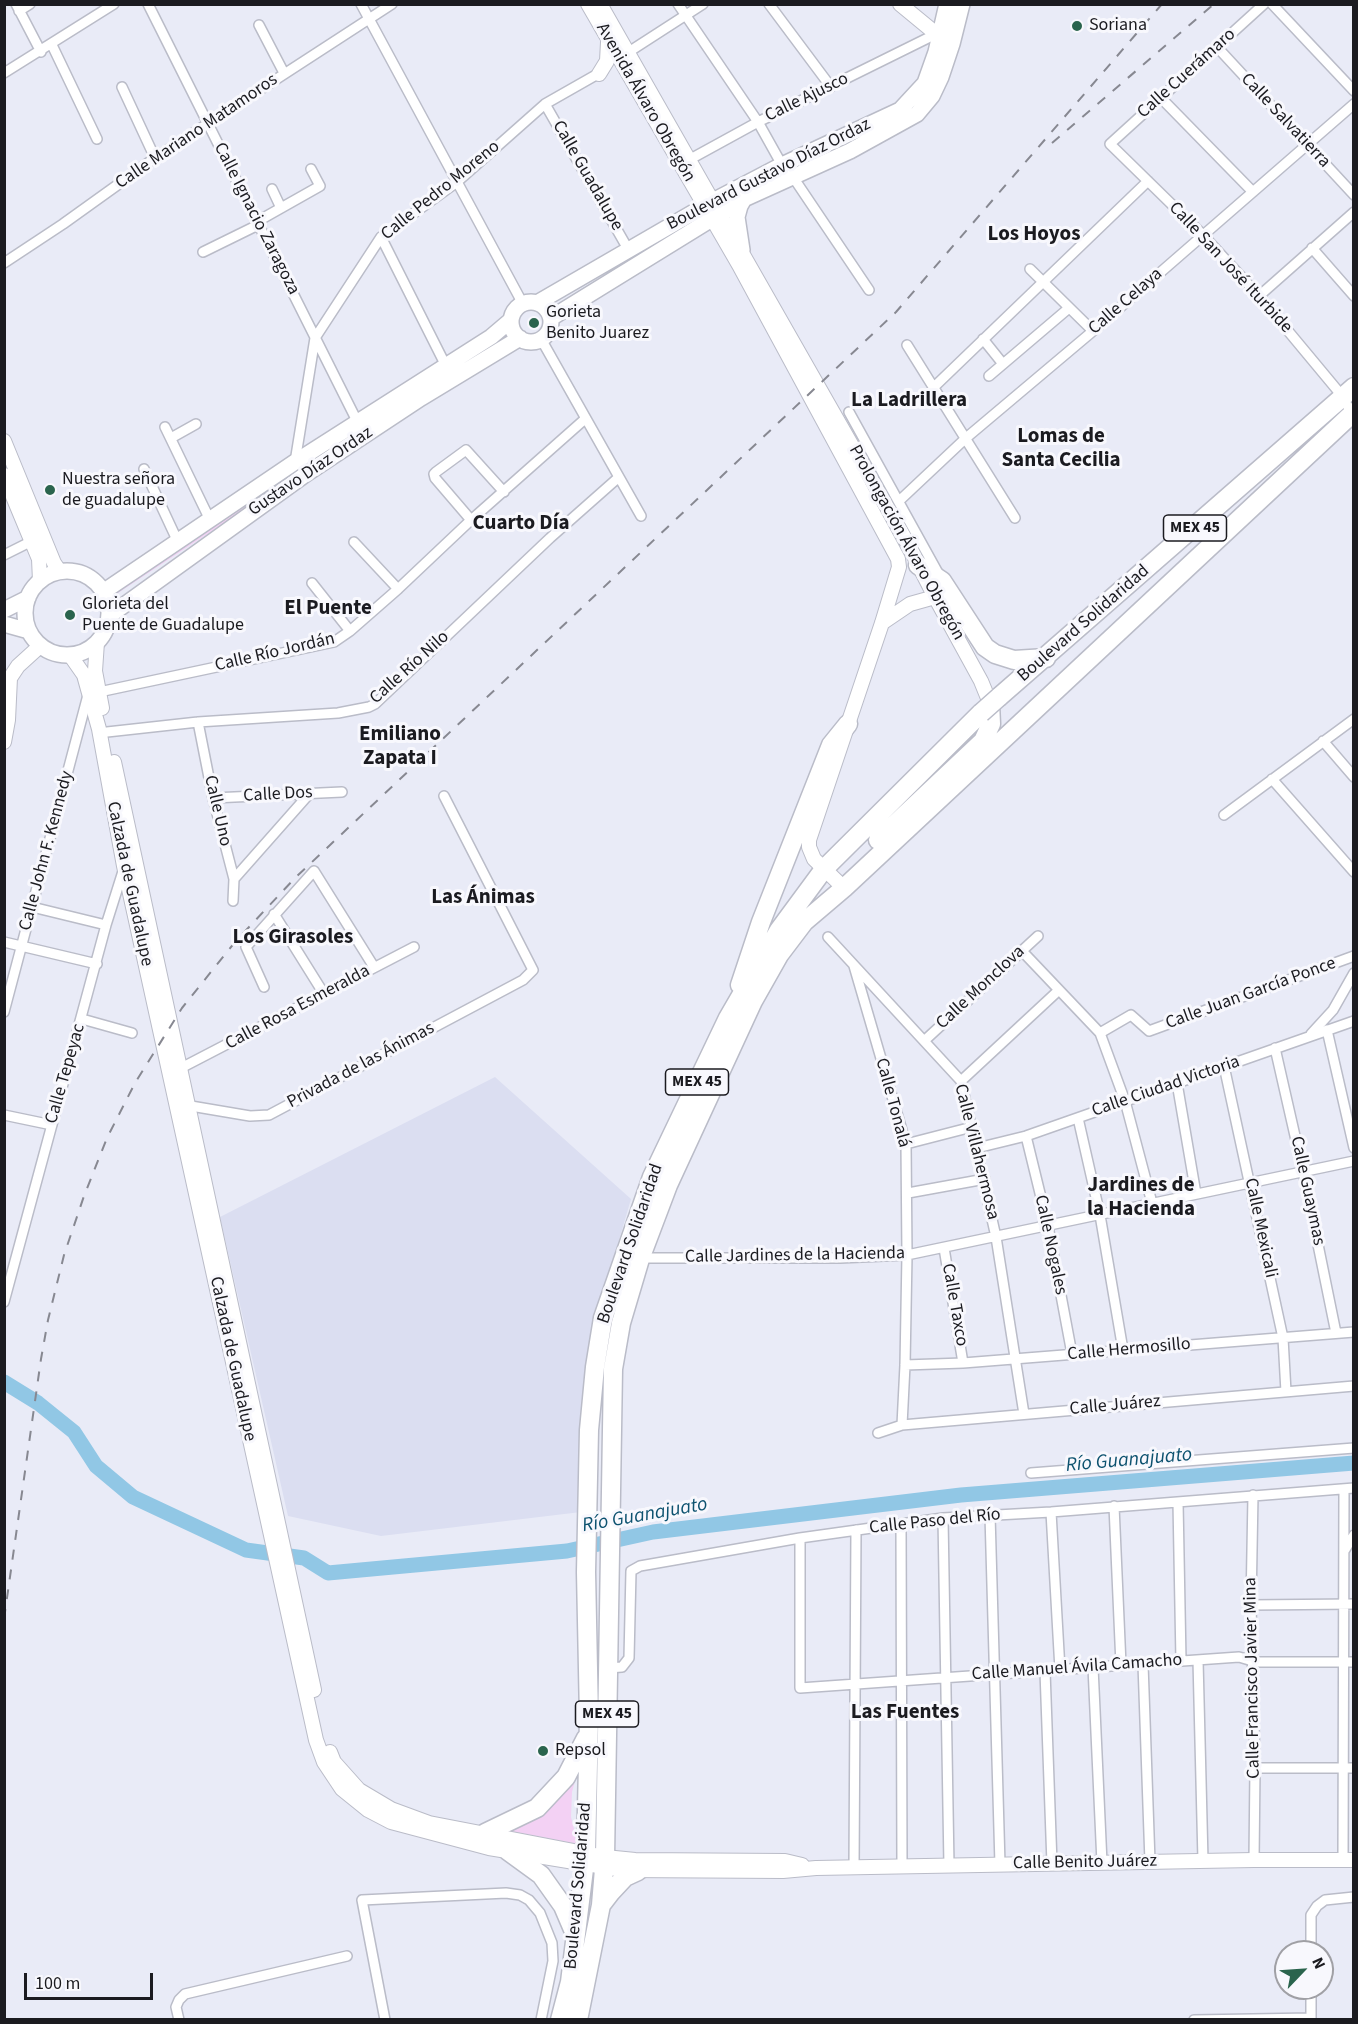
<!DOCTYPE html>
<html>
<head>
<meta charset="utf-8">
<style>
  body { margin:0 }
  #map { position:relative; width:1358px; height:2024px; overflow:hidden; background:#e9ebf7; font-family:"Source Sans 3",sans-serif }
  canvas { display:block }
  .frame { position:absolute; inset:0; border:6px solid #1b1b20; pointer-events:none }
  .north { position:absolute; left:1274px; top:1940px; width:60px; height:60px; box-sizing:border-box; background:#f8f8fd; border:2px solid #a0a0a5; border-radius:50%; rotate:65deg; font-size:16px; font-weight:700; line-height:24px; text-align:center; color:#1b1b20 }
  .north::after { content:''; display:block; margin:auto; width:21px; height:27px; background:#2a644d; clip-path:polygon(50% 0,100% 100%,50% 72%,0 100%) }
  .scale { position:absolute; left:24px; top:1973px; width:129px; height:27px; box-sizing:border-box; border:3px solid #1b1b20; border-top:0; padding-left:8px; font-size:18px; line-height:21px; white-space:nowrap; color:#1b1b20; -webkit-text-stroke:4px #f8f8fd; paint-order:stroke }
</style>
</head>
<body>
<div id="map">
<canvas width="1358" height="2024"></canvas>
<div class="frame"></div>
<div class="north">N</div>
<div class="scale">100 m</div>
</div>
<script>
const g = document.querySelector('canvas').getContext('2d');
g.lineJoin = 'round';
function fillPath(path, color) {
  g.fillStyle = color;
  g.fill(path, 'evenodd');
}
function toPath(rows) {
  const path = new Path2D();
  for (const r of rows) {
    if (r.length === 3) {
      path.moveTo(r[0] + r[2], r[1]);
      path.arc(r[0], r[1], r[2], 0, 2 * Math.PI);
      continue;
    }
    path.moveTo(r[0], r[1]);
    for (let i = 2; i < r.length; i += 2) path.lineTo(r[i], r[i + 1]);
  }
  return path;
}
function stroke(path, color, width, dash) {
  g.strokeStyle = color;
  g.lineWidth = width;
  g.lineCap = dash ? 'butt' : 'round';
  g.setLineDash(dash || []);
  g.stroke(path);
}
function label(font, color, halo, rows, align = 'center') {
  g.font = font + ' "Source Sans 3",sans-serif';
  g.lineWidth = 6;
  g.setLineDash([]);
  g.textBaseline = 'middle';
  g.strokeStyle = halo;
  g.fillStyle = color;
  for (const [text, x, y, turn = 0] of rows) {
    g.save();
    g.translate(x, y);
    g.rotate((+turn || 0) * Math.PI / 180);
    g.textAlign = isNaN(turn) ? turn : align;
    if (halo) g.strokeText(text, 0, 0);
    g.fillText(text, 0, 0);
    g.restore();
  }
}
const built = toPath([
  [495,1077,631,1199,589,1343,581,1417,581,1512,381,1536,288,1516,220,1217]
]);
const green = toPath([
  [279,482,281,485,115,595,113,591],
  [577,1774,572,1792,571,1817,578,1844,505,1830]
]);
const river = toPath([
  [4,1382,38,1403,74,1432,96,1466,133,1497,246,1550,304,1558,328,1573,567,1551,653,1532,961,1495,1354,1463]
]);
const street = toPath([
  [16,4,41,52],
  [148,4,358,423],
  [361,4,523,304],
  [678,4,758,122,782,165],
  [769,4,831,87],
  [1264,4,1110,144,1203,235,1259,296,1343,397,1353,417],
  [1272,4,1354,91],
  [19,11,30,4],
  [259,25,284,73],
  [52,45,97,139],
  [1217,47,1354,195],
  [624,55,703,4],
  [4,73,114,4],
  [122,87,155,158],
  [1161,98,1253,192],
  [545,104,628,249],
  [685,162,758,122,936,34],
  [793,177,869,290],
  [272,189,281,208],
  [258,221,320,186,311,169],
  [381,237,446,366],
  [1312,248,1354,296],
  [203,252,260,224],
  [4,263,63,224,155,158,392,4],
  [1030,269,1093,331],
  [1259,296,1354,212],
  [541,339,641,516],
  [983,339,1003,364],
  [907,345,1015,518],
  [989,376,1069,308],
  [934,387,1148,181],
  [849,412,938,573],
  [165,427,210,520],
  [171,438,196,424],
  [295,462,315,338,381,237,457,182,545,104,603,71],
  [144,469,178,542],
  [899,501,966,438,1093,331,1354,104],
  [471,520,435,478,434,474,436,472,466,450,504,492],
  [354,542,398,589],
  [4,555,32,541],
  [312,583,350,631],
  [99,692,334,642,350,631,398,589,471,520,585,419],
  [198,722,213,798,234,879,233,901],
  [107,732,198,722,338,713,369,707,375,704,550,538,619,477],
  [1323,741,1354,777],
  [1272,779,1354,872],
  [213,798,342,792],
  [1224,815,1354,719],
  [234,879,310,793],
  [32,907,106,925],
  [274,914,324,994],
  [828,937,961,1081,996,1237,1024,1414],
  [4,942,97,964],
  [1022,951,1100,1033,1125,1101,1152,1203],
  [854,966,906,1144,907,1255,905,1365,902,1425],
  [264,987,246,947,314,871,374,967],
  [4,1012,88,695],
  [82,1019,132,1033],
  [1327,1030,1354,1148],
  [1100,1033,1131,1015,1149,1031,1354,956],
  [1311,1034,1333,1010,1354,973],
  [924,1041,1038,936],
  [1275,1048,1303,1171,1336,1333],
  [1224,1066,1283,1338,1286,1392],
  [181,1068,414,947],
  [961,1081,1059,990],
  [1177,1083,1196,1194],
  [185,1105,250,1116,269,1115,523,980,533,970,444,796],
  [4,1115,52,1125],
  [1078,1118,1100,1215,1123,1350],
  [1026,1136,1048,1226,1072,1354],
  [906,1144,972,1127],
  [977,1148,1026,1136,1354,1021],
  [908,1193,985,1179],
  [944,1248,963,1363],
  [638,1258,840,1258,907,1255,1354,1161],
  [4,1302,106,925,124,868],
  [905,1365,963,1363,1354,1332],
  [878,1433,902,1425,1354,1386],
  [1031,1473,1354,1448],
  [1253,1495,1251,1605,1255,1768,1254,1860],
  [1178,1502,1181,1661],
  [1114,1506,1121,1665],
  [1051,1512,1060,1670],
  [990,1515,1000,1865],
  [943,1518,949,1866],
  [901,1525,902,1867],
  [800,1538,800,1688,1239,1657,1256,1662,1354,1662],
  [1344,1551,1354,1535],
  [1251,1605,1354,1604],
  [1198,1660,1203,1861],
  [1143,1664,1150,1862],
  [1093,1667,1102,1863],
  [608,1668,622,1667,629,1658,631,1571,640,1566,800,1538,943,1518,1051,1512,1354,1488],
  [1045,1671,1052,1864],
  [1255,1768,1354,1768],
  [1343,1860,1344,1489],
  [854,1867,856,1530],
  [1311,1952,1311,1915,1317,1906,1325,1900,1354,1897],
  [179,2020,176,2007,179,2000,185,1994,347,1956],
  [385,2020,362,1900,506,1893,520,1895,529,1900,540,1913,552,1943,553,1961,541,2020],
  [1194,2020,1311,2018],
  [1311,2020,1311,1988]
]);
const secondary = toPath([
  [588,4,739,265,898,559,899,567,882,623,809,840,809,847,814,859,844,888],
  [600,4,908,544,935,597,981,681,990,703],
  [900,4,940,37],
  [599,74,607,61,608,42],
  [4,441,54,563,60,572],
  [4,475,39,559,40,581],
  [882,623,910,604,935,597],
  [97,642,95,671,102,708],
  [70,655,84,675,99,729,124,866,316,1740,324,1762,342,1789,368,1810,391,1822,489,1848,623,1870,783,1871,816,1868,1254,1860,1354,1860],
  [4,742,8,720,10,678,18,666,40,646],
  [114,762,314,1690],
  [330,1752,334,1762,359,1790,391,1809,429,1823,605,1857,635,1860,785,1861,802,1865]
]);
const primary = toPath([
  [742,250,737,217,740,206,744,199],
  [531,322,20],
  [537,303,713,201,782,165,900,110,925,83,936,52,947,4],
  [551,318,744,199,850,151,917,114,932,96,941,77,952,44,962,4],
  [67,613,42],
  [103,592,295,462,491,337,511,320],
  [4,610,28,598],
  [109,616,306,474,421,398,520,338],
  [4,624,29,631]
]);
const highway = toPath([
  [918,565,942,581,985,647,995,654,1014,660,1046,658],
  [999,697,1354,387],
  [878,840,983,741,991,724,990,703],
  [740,985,761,922,831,745,848,724],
  [485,1833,537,1808,566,1777,586,1738],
  [508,1851,541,1875,563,1906,575,1934],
  [601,1905,611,1892,625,1877,638,1871],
  [560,2020,570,1982,586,1853,589,1718,586,1572,589,1430,595,1367,603,1318,652,1177,728,1018,779,930,824,869,981,713],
  [578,2020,601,1905,605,1857,613,1369,621,1323,640,1259,668,1185,753,1001,779,955,804,922,844,888,1354,412]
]);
const rail = toPath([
  [1052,143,1214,4],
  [4,1619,41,1359,48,1320,64,1255,84,1196,107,1138,135,1083,182,1008,235,942,295,878,896,312,1162,4]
]);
const highwayBridge = toPath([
  [981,713,999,697]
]);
const markers = [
  [1077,26,6,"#2a644d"],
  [534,323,6,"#2a644d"],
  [50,490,6,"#2a644d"],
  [70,615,6,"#2a644d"],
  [543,1751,6,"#2a644d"]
];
const shields = [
  [1195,528,63],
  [697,1082,63],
  [607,1714,63]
];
const shieldNames = [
  ["MEX 45",1195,528],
  ["MEX 45",697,1082],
  ["MEX 45",607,1714]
];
const poiNames = [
  ["Soriana",1089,26],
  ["Gorieta",546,313],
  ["Benito Juarez",546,334],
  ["Nuestra señora",62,480],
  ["de guadalupe",62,501],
  ["Glorieta del",82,605],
  ["Puente de Guadalupe",82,626],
  ["Repsol",555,1751]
];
const streetNames = [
  ["Calle Cuerámaro",1187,74,-42],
  ["Calle Ajusco",807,98,-26],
  ["Avenida Álvaro Obregón",645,103,60],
  ["Calle Salvatierra",1285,121,47],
  ["Calle Mariano Matamoros",197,132,-34],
  ["Boulevard Gustavo Díaz Ordaz",769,175,-27],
  ["Calle Guadalupe",587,176,60],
  ["Calle Pedro Moreno",441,191,-39],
  ["Calle Ignacio Zaragoza",256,219,63],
  ["Calle San José Iturbide",1230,268,47],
  ["Calle Celaya",1126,302,-41],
  ["Gustavo Díaz Ordaz",311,472,-34],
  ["Prolongación Álvaro Obregón",906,543,61],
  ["Boulevard Solidaridad",1084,624,-41],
  ["Calle Río Jordán",275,653,-13],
  ["Calle Río Nilo",410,668,-42],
  ["Calle Dos",278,795,-3],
  ["Calle Uno",217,811,77],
  ["Calle John F. Kennedy",47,851,-75],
  ["Calzada de Guadalupe",129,884,78],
  ["Calle Monclova",981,988,-43],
  ["Calle Juan García Ponce",1251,994,-20],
  ["Calle Rosa Esmeralda",298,1008,-28],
  ["Privada de las Ánimas",361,1066,-28],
  ["Calle Tepeyac",66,1074,-74],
  ["Calle Ciudad Victoria",1166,1087,-19],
  ["Calle Tonalá",892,1103,75],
  ["Calle Villahermosa",976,1152,76],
  ["Calle Guaymas",1307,1191,78],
  ["Calle Mexicali",1260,1228,78],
  ["Boulevard Solidaridad",631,1244,-71],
  ["Calle Nogales",1050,1245,78],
  ["Calle Jardines de la Hacienda",795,1256,-1],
  ["Calle Taxco",954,1305,80],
  ["Calle Hermosillo",1129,1350,-5],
  ["Calzada de Guadalupe",232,1359,78],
  ["Calle Juárez",1115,1406,-5],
  ["Calle Paso del Río",935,1522,-6],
  ["Calle Manuel Ávila Camacho",1077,1668,-4],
  ["Calle Francisco Javier Mina",1253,1678,-91],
  ["Calle Benito Juárez",1085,1863,-1],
  ["Boulevard Solidaridad",579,1886,-85]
];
const waterNames = [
  ["Río Guanajuato",1129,1461,-5],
  ["Río Guanajuato",645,1516,-10]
];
const quarterNames = [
  ["Los Hoyos",1034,235],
  ["La Ladrillera",909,401],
  ["Lomas de",1061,437],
  ["Santa Cecilia",1061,461],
  ["Cuarto Día",521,524],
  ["El Puente",328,609],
  ["Emiliano",400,735],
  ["Zapata I",400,759],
  ["Las Ánimas",483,898],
  ["Los Girasoles",293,938],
  ["Jardines de",1141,1186],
  ["la Hacienda",1141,1210],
  ["Las Fuentes",905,1713]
];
fillPath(built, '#dbdef1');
fillPath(green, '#f3d1f4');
stroke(river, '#91c7e5', 15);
stroke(street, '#babcc8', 12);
stroke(secondary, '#babcc8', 16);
stroke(primary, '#babcc8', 18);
stroke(highway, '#babcc8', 21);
stroke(street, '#fff', 9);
stroke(secondary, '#fff', 14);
stroke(primary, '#fff', 15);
stroke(highway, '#fff', 18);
stroke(rail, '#878891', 2, [10, 10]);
stroke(highwayBridge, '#babcc8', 21, []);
stroke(highwayBridge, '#fff', 18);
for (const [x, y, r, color] of markers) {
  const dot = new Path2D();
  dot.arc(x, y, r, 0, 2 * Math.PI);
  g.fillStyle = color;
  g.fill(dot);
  stroke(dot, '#f8f8fd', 2);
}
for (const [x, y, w] of shields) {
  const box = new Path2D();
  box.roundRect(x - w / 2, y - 13, w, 26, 4.5);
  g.fillStyle = '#f8f8fd';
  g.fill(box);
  stroke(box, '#1b1b20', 1.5);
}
label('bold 16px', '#1b1b20', null, shieldNames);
label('18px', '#1b1b20', '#f8f8fd', poiNames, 'left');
label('18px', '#1b1b20', '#f8f8fd', streetNames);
label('italic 20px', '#0d526f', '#f8f8fd', waterNames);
label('bold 21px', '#1b1b20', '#f8f8fd', quarterNames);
</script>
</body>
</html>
